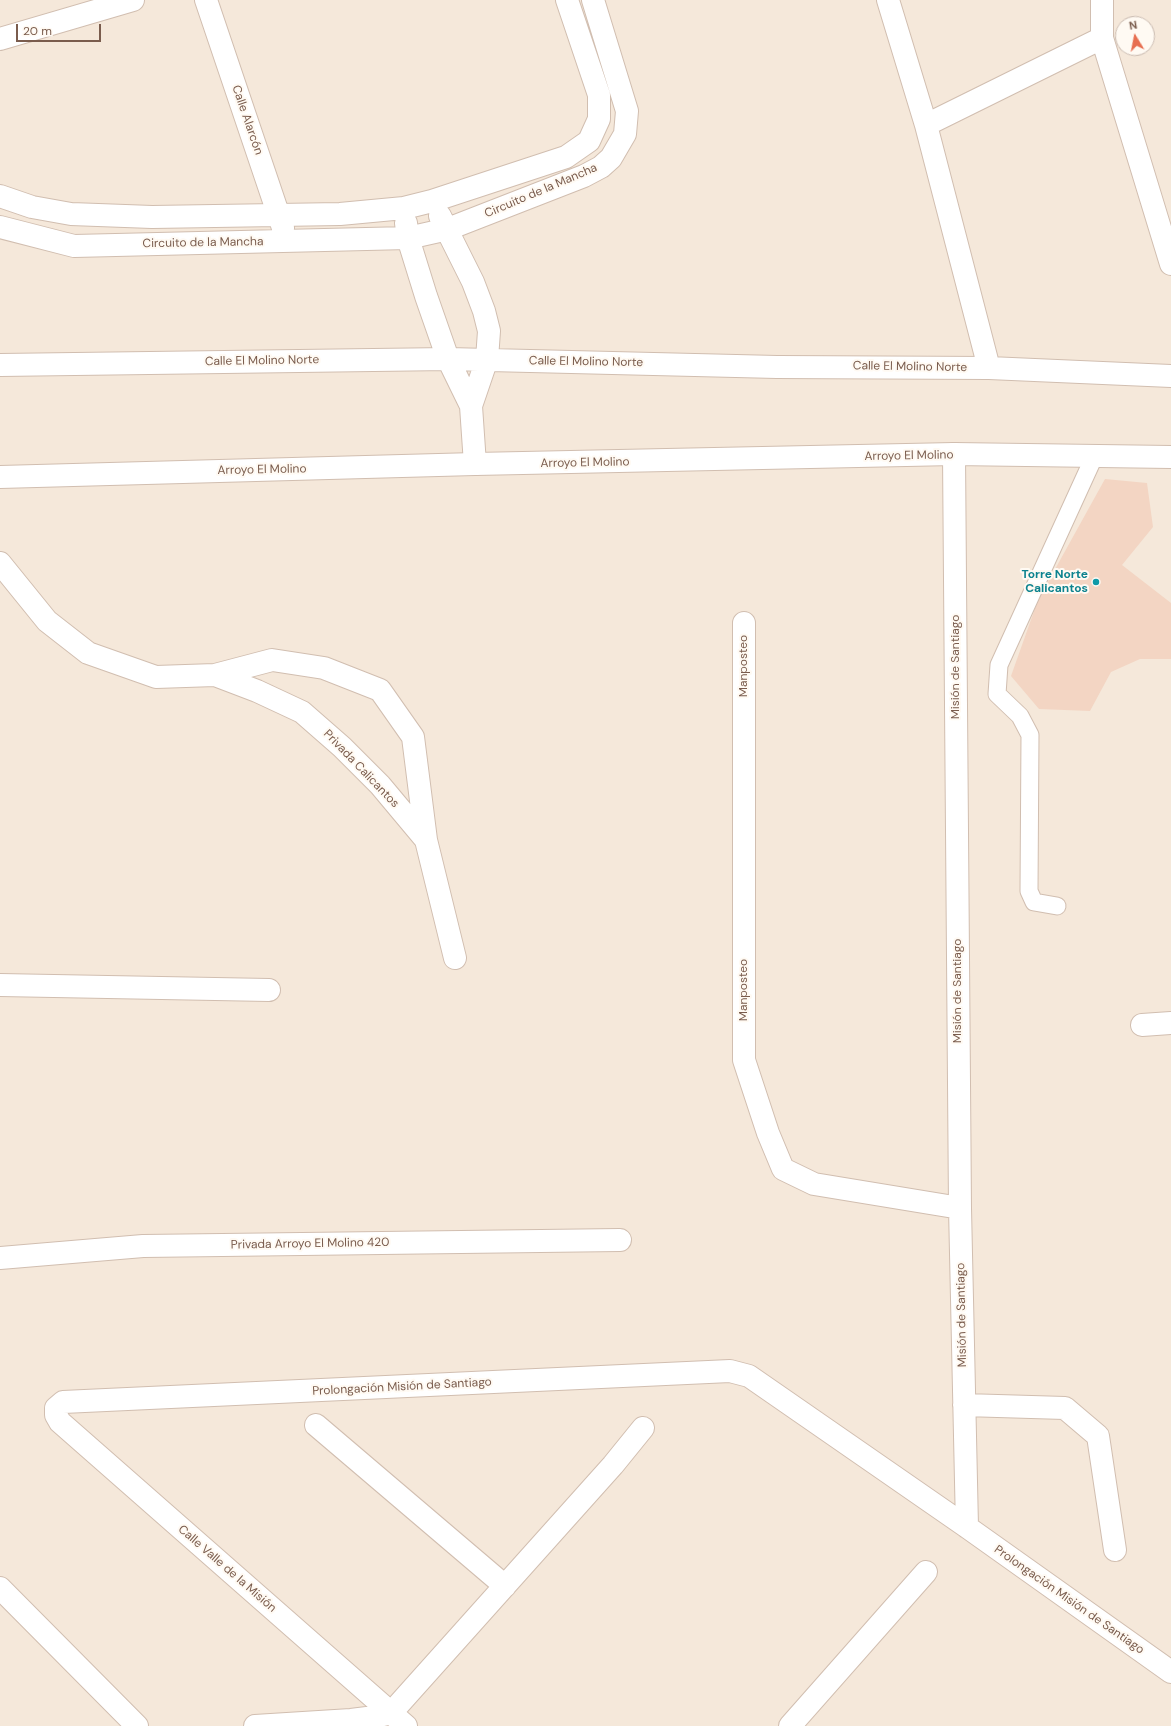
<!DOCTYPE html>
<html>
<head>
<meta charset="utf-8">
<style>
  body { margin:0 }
  #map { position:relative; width:1171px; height:1726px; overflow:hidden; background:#fdf6ec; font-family:"DM Sans",sans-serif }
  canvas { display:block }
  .north { position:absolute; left:1115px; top:16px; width:40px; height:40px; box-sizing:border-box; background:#fffaf3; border:1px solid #cabbb1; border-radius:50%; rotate:350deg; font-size:11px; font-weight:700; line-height:16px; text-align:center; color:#7a5c4d }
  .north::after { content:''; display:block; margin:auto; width:14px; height:18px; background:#e76f51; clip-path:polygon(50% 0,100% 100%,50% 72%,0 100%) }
  .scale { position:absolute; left:16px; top:24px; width:85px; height:18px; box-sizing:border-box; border:2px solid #7a5c4d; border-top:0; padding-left:5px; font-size:12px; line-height:14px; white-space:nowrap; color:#7a5c4d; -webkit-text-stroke:3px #fffaf3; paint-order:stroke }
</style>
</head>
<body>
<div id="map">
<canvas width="1171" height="1726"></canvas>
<div class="north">N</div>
<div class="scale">20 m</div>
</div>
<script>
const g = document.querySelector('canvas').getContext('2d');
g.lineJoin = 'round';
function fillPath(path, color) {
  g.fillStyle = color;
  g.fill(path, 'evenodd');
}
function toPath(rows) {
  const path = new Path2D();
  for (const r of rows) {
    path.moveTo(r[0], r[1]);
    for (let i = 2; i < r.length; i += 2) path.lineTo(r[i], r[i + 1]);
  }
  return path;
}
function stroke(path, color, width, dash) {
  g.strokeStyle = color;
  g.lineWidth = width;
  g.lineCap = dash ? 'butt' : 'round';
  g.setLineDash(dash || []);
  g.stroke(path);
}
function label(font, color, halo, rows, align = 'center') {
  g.font = font + ' "DM Sans",sans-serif';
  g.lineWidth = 4;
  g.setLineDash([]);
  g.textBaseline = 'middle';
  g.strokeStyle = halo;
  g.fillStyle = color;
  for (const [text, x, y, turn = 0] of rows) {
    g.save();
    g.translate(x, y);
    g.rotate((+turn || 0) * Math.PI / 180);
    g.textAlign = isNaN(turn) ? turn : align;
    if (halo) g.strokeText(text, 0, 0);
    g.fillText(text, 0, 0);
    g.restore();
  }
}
const residential = toPath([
  [0,0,1171,0,1171,1726,0,1726],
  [1123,24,1147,24,1147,48,1123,48]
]);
const building = toPath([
  [1105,479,1147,483,1153,527,1122,565,1171,603,1171,659,1140,659,1111,672,1090,711,1039,709,1011,676,1038,600]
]);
const service = toPath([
  [1057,906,1034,902,1029,891,1030,735,1020,716,997,694,999,665,1094,457]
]);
const minor = toPath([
  [206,0,283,228],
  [888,0,926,125],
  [1102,0,1102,38,1171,264],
  [0,39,133,0],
  [0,196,32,207,71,214,152,217,340,214,404,208,432,201,566,157,589,141,599,119,599,95,567,0],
  [440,216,473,282,484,311,489,331,487,359,471,406],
  [406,223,408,238,426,296,448,359,471,406,475,464],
  [0,227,74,246,408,238,448,229,584,176,601,167,611,158,625,134,627,111,593,0],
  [0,365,448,359,777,367,989,368,1171,376],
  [989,368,926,125,1102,38],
  [954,454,960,1208,967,1527],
  [0,563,47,621,88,653,156,677,215,675,257,691,302,712,342,747,380,785,426,840,455,958],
  [744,623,744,1060,768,1133,783,1169,814,1184,960,1208],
  [215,675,272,660,324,668,380,690,413,737,426,840],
  [0,985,269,990],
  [1142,1025,1171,1023],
  [0,1258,143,1246,620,1240],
  [964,1405,1065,1408,1098,1436,1115,1550],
  [316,1425,505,1586],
  [0,1588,137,1726],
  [255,1726,351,1720,375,1717,391,1713,613,1465,643,1428],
  [406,1726,60,1422,56,1415,56,1408,63,1402,730,1371,749,1376,967,1527,1171,1672],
  [790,1726,926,1572]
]);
const tertiary = toPath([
  [0,477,475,464,954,454,1171,457]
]);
const markers = [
  [1096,582,4,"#0f9aa8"]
];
const streetNames = [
  ["Calle Alarcón",247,120,71],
  ["Circuito de la Mancha",541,191,-23],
  ["Circuito de la Mancha",203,243,-1],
  ["Calle El Molino Norte",262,361,-1],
  ["Calle El Molino Norte",586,362,1],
  ["Calle El Molino Norte",910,367,1],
  ["Arroyo El Molino",909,456,-1],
  ["Arroyo El Molino",585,463,-1],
  ["Arroyo El Molino",262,470,-1],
  ["Manposteo",744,666,-90],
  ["Misión de Santiago",956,667,-90],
  ["Privada Calicantos",361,769,46],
  ["Manposteo",744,990,-90],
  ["Misión de Santiago",958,991,-90],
  ["Privada Arroyo El Molino 420",310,1244,-1],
  ["Misión de Santiago",962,1315,-91],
  ["Prolongación Misión de Santiago",402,1387,-3],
  ["Calle Valle de la Misión",227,1569,41],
  ["Prolongación Misión de Santiago",1069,1600,35]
];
const cultureNames = [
  ["Torre Norte",1088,575],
  ["Calicantos",1088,589]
];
fillPath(residential, '#f5e8da');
fillPath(building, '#f3d5c3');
stroke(service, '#d1beb0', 19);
stroke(minor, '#d1beb0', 24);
stroke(tertiary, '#d1beb0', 24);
stroke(service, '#fff', 17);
stroke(minor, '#fff', 22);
stroke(tertiary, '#fff', 22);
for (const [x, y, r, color] of markers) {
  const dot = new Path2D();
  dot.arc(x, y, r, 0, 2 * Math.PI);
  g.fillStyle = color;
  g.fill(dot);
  stroke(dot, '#fffaf3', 1.5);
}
label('12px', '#7a5c4d', '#fffaf3', streetNames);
label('bold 12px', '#0d838f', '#fffaf3', cultureNames, 'right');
</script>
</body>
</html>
